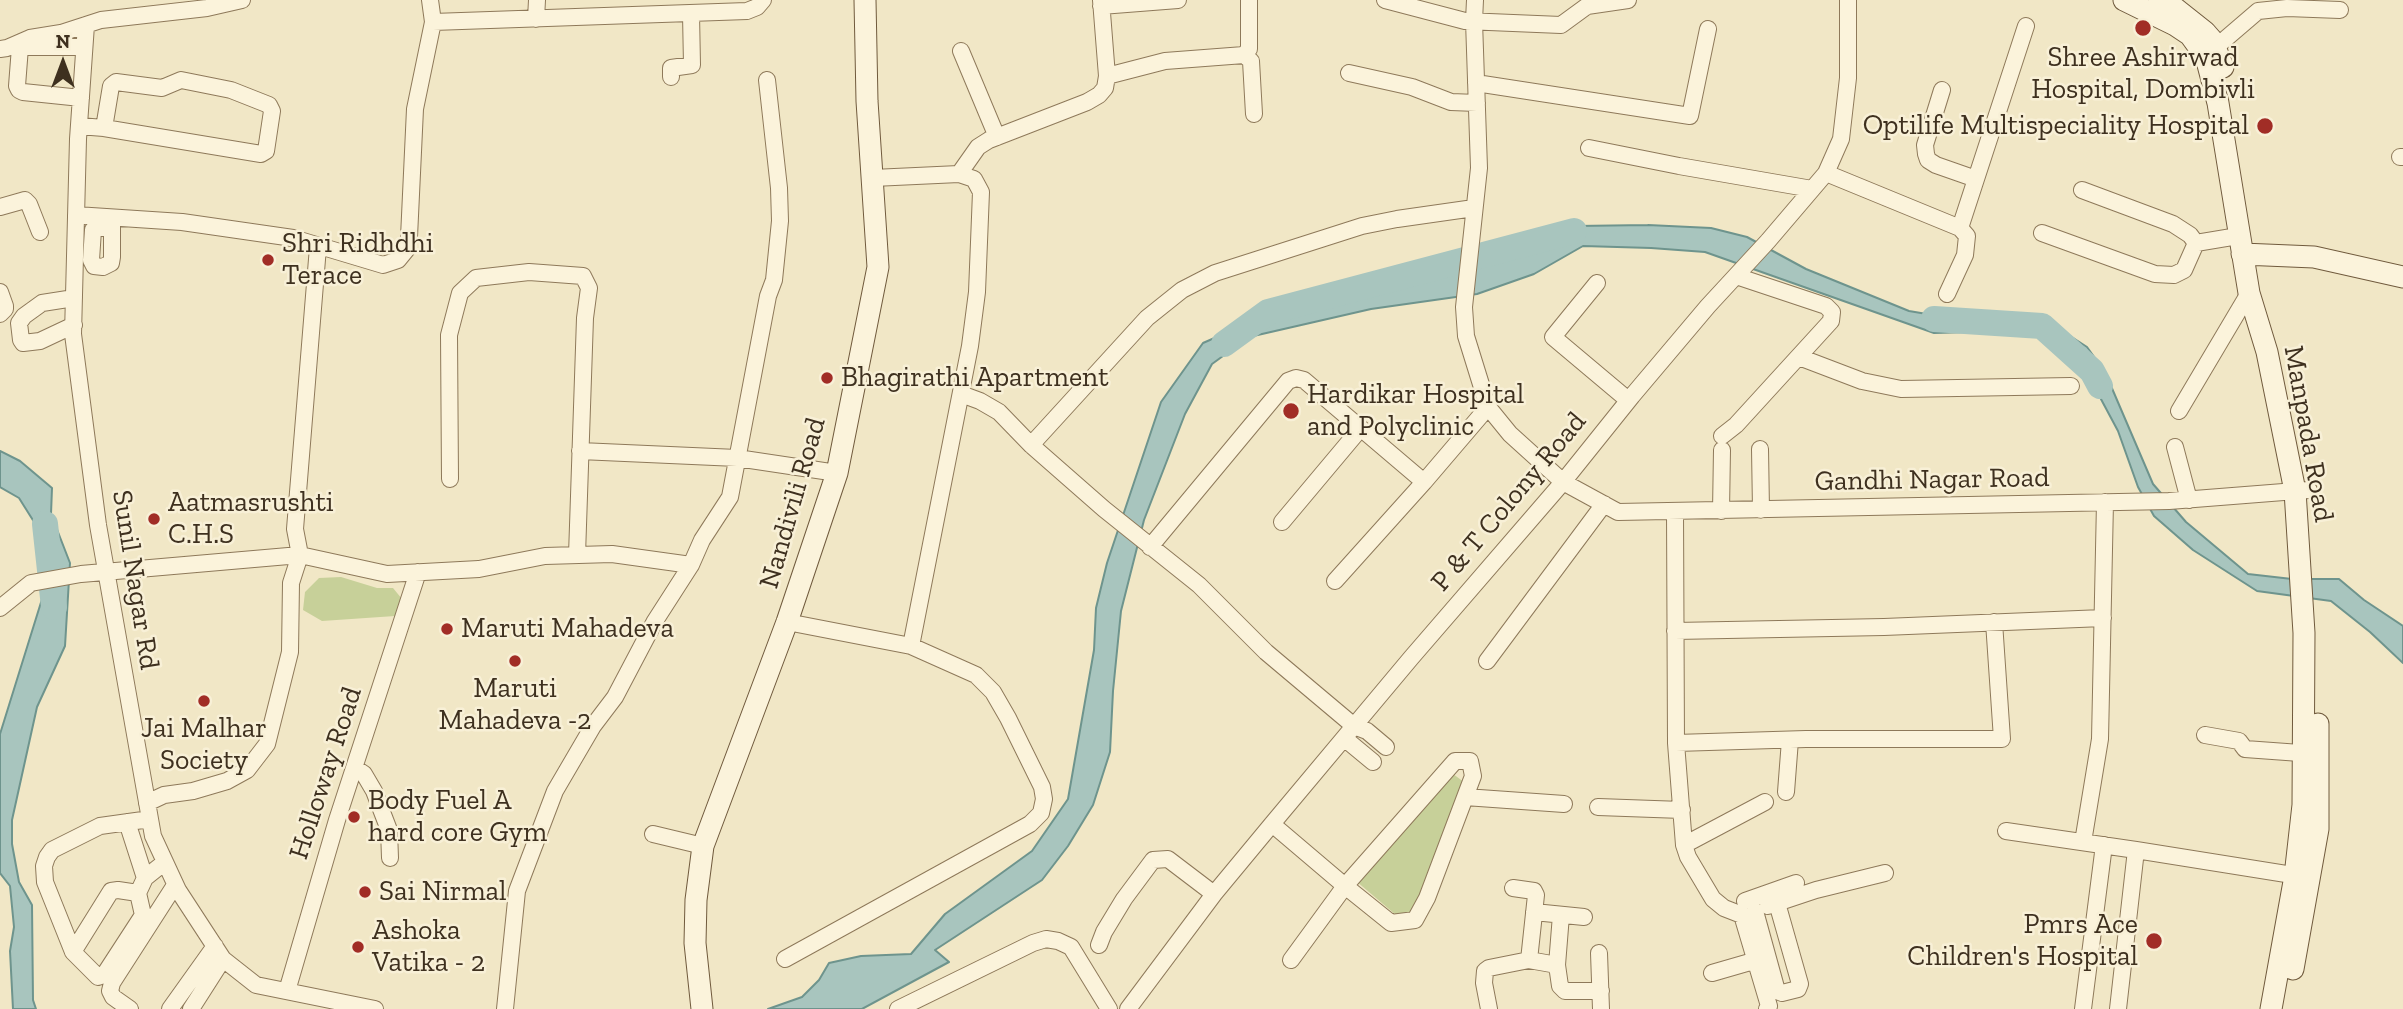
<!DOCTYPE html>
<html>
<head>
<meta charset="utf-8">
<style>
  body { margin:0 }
  #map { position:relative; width:2403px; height:1009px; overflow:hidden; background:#f1e7c6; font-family:"Zilla Slab",serif }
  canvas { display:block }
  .north { position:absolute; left:28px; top:28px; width:70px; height:70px; -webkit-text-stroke:5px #f8f0d7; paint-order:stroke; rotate:0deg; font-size:19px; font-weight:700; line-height:28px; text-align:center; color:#3e301f }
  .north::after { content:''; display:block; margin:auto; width:24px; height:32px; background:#3e301f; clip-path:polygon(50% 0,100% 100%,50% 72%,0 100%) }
</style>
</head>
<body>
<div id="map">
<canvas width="2403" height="1009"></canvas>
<div class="north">N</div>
</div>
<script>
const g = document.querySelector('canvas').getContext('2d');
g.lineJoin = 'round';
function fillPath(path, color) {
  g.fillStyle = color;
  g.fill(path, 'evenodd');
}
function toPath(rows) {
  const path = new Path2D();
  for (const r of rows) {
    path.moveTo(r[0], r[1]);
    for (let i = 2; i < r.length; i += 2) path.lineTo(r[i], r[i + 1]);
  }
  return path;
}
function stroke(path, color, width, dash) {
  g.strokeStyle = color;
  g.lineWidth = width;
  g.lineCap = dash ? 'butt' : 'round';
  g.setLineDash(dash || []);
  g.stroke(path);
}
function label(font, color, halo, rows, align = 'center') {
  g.font = font + ' "Zilla Slab",serif';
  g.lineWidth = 5;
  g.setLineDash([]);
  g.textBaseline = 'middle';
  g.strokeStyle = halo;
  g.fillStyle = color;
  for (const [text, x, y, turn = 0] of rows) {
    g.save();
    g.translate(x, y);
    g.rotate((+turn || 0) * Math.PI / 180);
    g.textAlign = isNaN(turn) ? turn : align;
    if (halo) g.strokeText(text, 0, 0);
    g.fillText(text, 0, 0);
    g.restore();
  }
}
const green = toPath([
  [341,577,377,588,393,588,402,599,395,616,322,621,303,610,305,592,319,578],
  [1453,774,1464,782,1421,898,1410,913,1396,915,1356,881]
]);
const water = toPath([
  [1648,225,1711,228,1747,237,1806,269,1909,311,1974,322,2032,321,2064,332,2087,347,2105,372,2153,484,2186,522,2248,574,2292,579,2339,579,2364,600,2403,626,2403,663,2370,632,2331,601,2257,591,2193,550,2154,516,2138,487,2118,431,2079,358,2062,342,2038,333,2005,331,1934,333,1705,252,1651,248,1583,246,1534,274,1477,294,1371,309,1249,337,1212,364,1185,414,1144,520,1121,611,1113,691,1110,752,1093,805,1068,846,1042,880,935,950,949,962,862,1009,768,1009,802,997,819,980,829,963,861,956,911,954,945,914,1032,851,1068,799,1094,650,1096,608,1107,563,1161,402,1203,343,1242,326,1419,278,1448,276,1576,226,1648,225],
  [0,451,20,461,52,488,51,514,70,563,65,646,37,707,12,820,12,844,19,882,32,905,33,1000,36,1009,13,1009,10,951,14,927,10,886,0,873,0,734,52,567,41,533,19,498,0,487,0,451]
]);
const river = toPath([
  [1934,319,2042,326,2092,371,2100,386],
  [1224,344,1268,312,1574,231],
  [45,524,54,607]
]);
const street = toPath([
  [1385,0,1465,21,1561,25,1587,6,1628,0],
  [1475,0,1474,21,1479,168,1464,307,1466,336,1488,407,1510,434,1563,482,1618,512,2169,501,2309,490],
  [1101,6,1178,0],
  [536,19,537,0],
  [433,22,747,11,757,7,763,0],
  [86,25,78,139,73,334,98,525,153,836,178,890,223,959,256,985,375,1009],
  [2216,47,2258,11,2287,8,2340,10],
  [0,49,7,48,30,38,61,33,101,20,207,8,242,0],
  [961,51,997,137],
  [1244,55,1249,49,1249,0],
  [1349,73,1412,87,1451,102,1477,103],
  [1107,76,1165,61,1244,55,1251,61,1254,114],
  [671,77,671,68,692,65,691,14],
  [1476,83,1690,116,1708,29],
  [1942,90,1925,145,1926,154,1928,160,1936,165,1976,179],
  [81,98,23,92,19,90,17,86,20,47,84,47],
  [79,126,104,128,261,154,266,151,272,111,269,105,231,90,181,80,162,88,116,82,111,86,104,128],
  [1589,148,1679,166,1812,189],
  [2400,157,2403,157],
  [1826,173,1960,228,2026,26],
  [959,174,978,147,989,140,1087,102,1099,95,1105,88,1107,76,1101,0],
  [873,178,959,174,974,179,981,192,977,292,970,346,911,646],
  [2082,190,2173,224,2190,235,2196,243],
  [0,207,25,200,29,204,40,232],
  [76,215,182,222,293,238,383,265,398,260,407,249,409,237,415,109,433,22,430,0],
  [112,218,112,257,111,263,103,267,94,266,91,260,93,230,97,228,112,228],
  [2042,233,2155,274,2174,275,2184,270,2196,243,2238,236],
  [1597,283,1553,337,1628,400],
  [0,292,5,306,5,309,0,314],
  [1947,294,1965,255,1967,236,1960,228],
  [74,325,40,341,23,343,21,340,19,323,24,316,42,303,74,298],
  [1799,357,1862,381,1901,389,2071,386],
  [961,394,980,401,999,412,1031,445,1104,509,1199,585,1266,652,1354,726,1367,731,1386,747],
  [2179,411,2249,293],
  [1722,436,1736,425,1831,321,1832,312,1826,306,1736,276],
  [1031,445,1147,318,1182,290,1215,273,1362,226,1397,219,1474,208],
  [2175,447,2189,500],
  [1760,449,1761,510],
  [580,451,737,458,837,473],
  [450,479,449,335,460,293,476,278,529,272,583,276,589,288,585,318,577,555],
  [1721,511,1722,450],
  [1675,512,1676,743,1684,845,1688,857,1713,899,1724,908,1742,915,1769,1006,1767,1009],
  [1282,522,1360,429],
  [1150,547,1288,381,1296,378,1304,380,1424,482,1488,407],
  [1335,581,1424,482],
  [0,608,31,583,81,574,300,555,295,529,318,247],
  [1675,631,1884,627,2103,618],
  [1487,661,1604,504],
  [2205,735,2239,741,2245,749,2314,754],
  [1344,738,1373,762],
  [1676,743,1806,739,2002,739,1994,622],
  [355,768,364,774,374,791,389,830,390,858],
  [1786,792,1790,740],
  [1465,797,1564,804],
  [147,803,164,795,193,791,227,781,247,770,267,744,290,652,291,583,300,555,387,574,479,569,545,556,612,554,691,565],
  [1598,807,1682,810],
  [127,822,145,878],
  [1272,824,1345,886,1391,923,1415,920,1427,898,1473,776,1470,761,1455,761,1345,886,1291,960],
  [2006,831,2136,850],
  [653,834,703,846],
  [2083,842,2100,739,2105,502],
  [1684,845,1765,802],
  [1513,888,1534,891,1536,895,1529,960],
  [138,893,118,890,111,891,73,952,98,977,104,975,143,915,138,893,145,878,165,862],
  [1745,901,1796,883],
  [1768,906,1816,890,1885,873],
  [1755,911,1777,991,1782,993,1798,989,1800,984,1777,903],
  [1534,912,1584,917],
  [1099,945,1104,932,1124,899,1153,860,1168,859,1214,894],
  [73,952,45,882,44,866,47,857,52,850,100,826,150,819],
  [1599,953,1601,1009],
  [785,959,1030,824,1041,813,1044,799,1042,787,1008,718,993,692,976,675,911,646,787,622],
  [1557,965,1561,915],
  [1712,973,1757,960],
  [287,991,337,820,418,572],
  [130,1009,113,997,110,991,112,983,175,885],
  [170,1009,215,946],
  [191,1009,223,959],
  [505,1009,517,891,555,791,593,726,615,697,655,621,691,565,702,540,730,497,768,296,774,280,780,221,779,188,767,80],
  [898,1009,1033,943,1046,939,1058,941,1071,947,1109,1009],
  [1128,1009,1214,894,1272,824,1411,658,1563,482,1632,396,1708,306,1768,241,1826,173,1841,139,1848,78,1848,0],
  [1489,1009,1484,983,1485,971,1489,968,1529,960,1557,965,1560,986,1565,991,1601,991],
  [2083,1009,2104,845],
  [2118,1009,2136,850,2305,877]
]);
const secondary = toPath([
  [2124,0,2175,25,2190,35,2206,57,2218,103,2249,293,2267,352,2295,491,2304,633,2303,805,2295,876,2271,1009],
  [2159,0,2176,9,2205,32,2212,40,2223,67],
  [2242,254,2314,257,2403,277],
  [2293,969,2318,829,2318,724],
  [702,1009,695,943,696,900,703,846,787,622,837,473,878,267,867,101,865,0]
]);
const markers = [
  [2143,28,9,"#a12d26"],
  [2265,126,9,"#a12d26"],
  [268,260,7,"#a12d26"],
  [827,378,7,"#a12d26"],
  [1291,411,9,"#a12d26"],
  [154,519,7,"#a12d26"],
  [447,629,7,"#a12d26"],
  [515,661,7,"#a12d26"],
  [204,701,7,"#a12d26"],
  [354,817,7,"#a12d26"],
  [365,892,7,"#a12d26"],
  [2154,941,9,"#a12d26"],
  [358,947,7,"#a12d26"]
];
const poiNames = [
  ["Shree Ashirwad",2143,58,"center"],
  ["Hospital, Dombivli",2143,90,"center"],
  ["Optilife Multispeciality Hospital",2249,126,"right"],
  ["Shri Ridhdhi",282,244],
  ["Terace",282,276],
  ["Bhagirathi Apartment",841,378],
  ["Hardikar Hospital",1307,395],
  ["and Polyclinic",1307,427],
  ["Aatmasrushti",168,503],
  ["C.H.S",168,535],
  ["Maruti Mahadeva",461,629],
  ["Maruti",515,689,"center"],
  ["Mahadeva -2",515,721,"center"],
  ["Jai Malhar",204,729,"center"],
  ["Society",204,761,"center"],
  ["Body Fuel A",368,801],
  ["hard core Gym",368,833],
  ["Sai Nirmal",379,892],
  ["Pmrs Ace",2138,925,"right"],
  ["Children's Hospital",2138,957,"right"],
  ["Ashoka",372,931],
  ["Vatika - 2",372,963]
];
const streetNames = [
  ["Manpada Road",2308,434,80],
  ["Gandhi Nagar Road",1932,480,-1],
  ["P & T Colony Road",1509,502,-50],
  ["Nandivili Road",793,503,-74],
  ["Sunil Nagar Rd",135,580,81],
  ["Holloway Road",326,773,-72]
];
fillPath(green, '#c7d099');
fillPath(water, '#a8c5be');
stroke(water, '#6e948d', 2);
stroke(river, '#a8c5be', 26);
stroke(street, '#8e795a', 18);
stroke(secondary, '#705a3d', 23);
stroke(street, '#fbf3db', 16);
stroke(secondary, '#fbf3db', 21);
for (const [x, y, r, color] of markers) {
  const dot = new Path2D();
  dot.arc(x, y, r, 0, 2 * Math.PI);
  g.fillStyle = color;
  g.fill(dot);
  stroke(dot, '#f8f0d7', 2.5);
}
label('28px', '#3e301f', '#f8f0d7', poiNames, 'left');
label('28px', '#3e301f', '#f8f0d7', streetNames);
</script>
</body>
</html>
